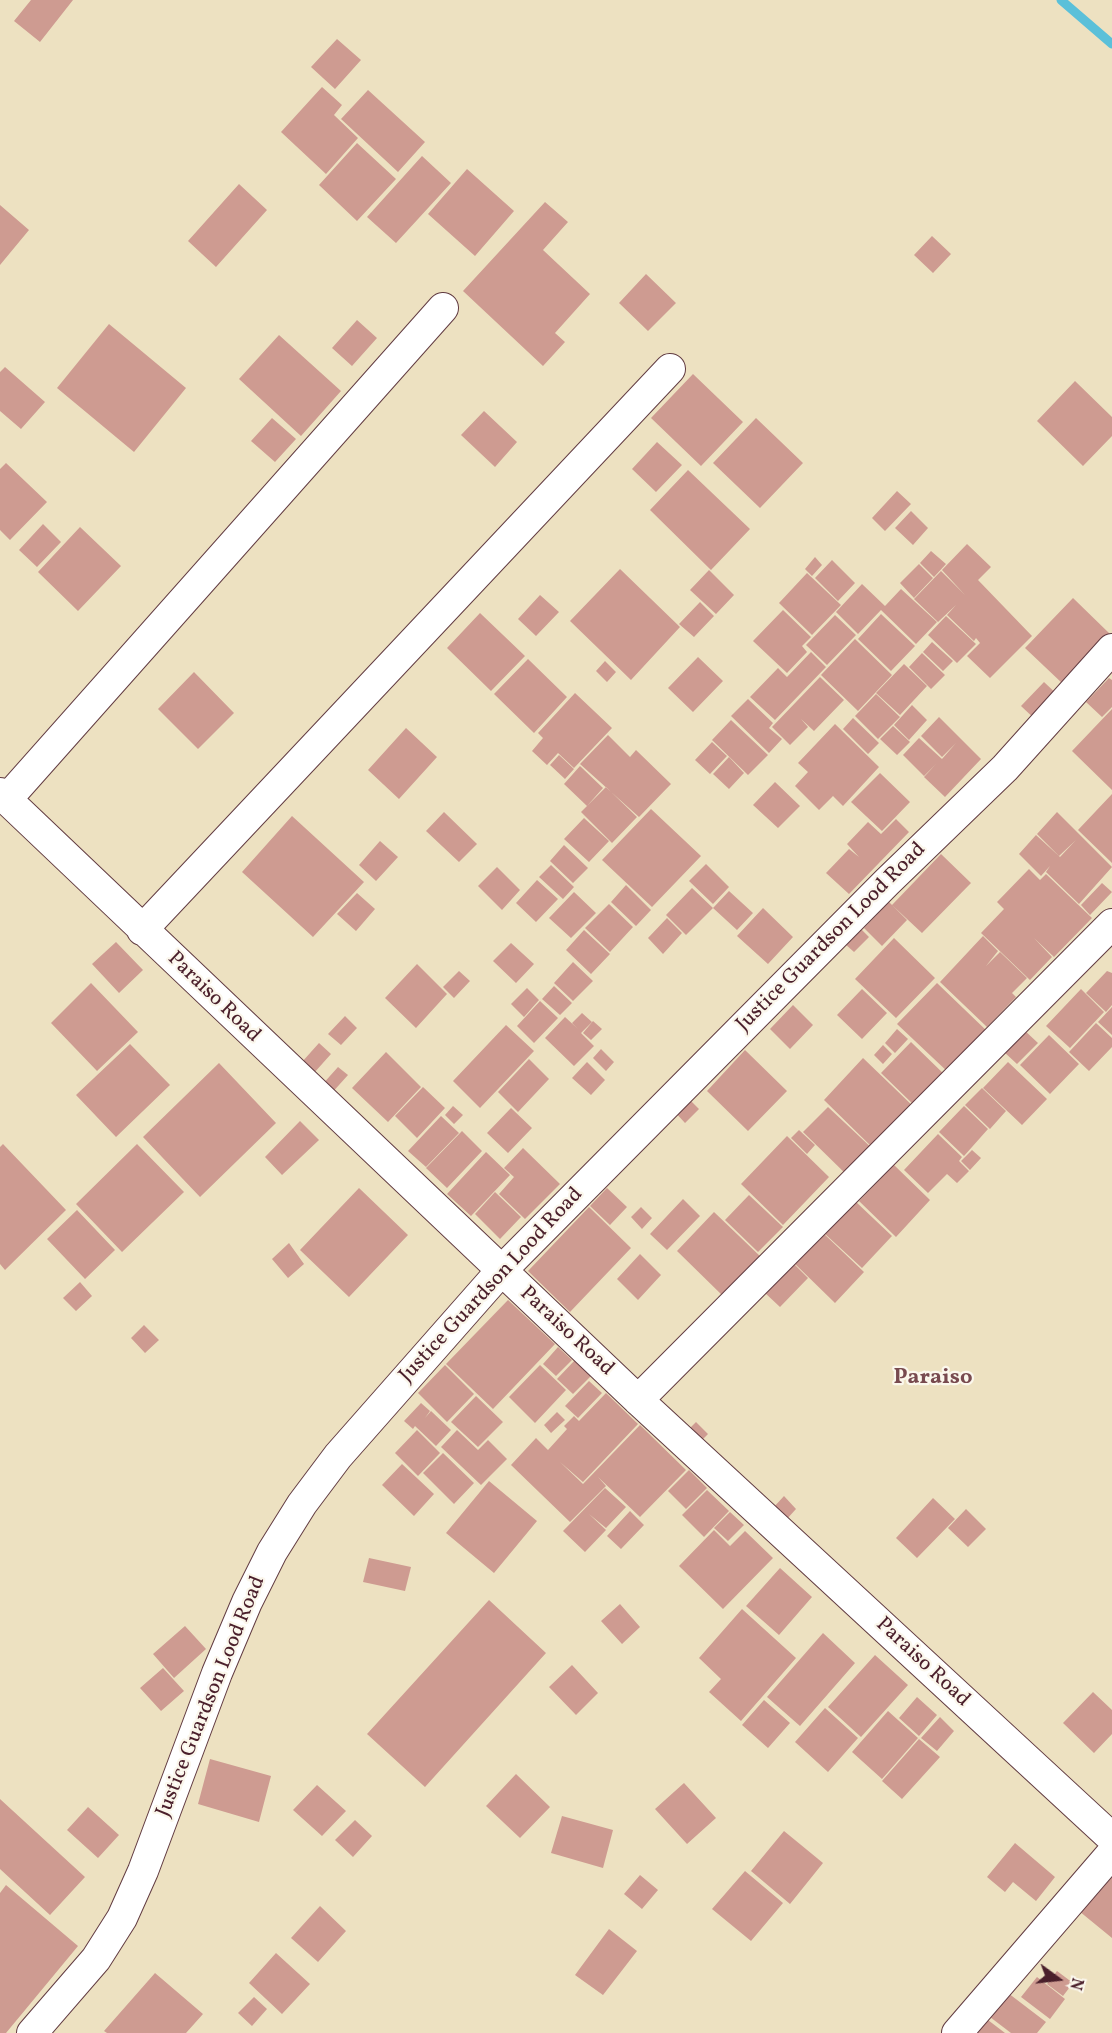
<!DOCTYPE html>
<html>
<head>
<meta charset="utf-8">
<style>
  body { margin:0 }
  #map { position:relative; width:1112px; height:2033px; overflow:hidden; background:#ede1c1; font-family:Vollkorn,serif }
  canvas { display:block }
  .north { position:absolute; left:1028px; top:1949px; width:60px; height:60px; -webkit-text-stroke:4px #fbf7ec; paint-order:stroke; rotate:105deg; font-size:16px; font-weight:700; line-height:24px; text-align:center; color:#4a1f2b }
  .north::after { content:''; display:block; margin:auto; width:21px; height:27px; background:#4a1f2b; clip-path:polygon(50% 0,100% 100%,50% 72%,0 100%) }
</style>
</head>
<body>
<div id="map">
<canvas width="1112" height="2033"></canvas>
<div class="north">N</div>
</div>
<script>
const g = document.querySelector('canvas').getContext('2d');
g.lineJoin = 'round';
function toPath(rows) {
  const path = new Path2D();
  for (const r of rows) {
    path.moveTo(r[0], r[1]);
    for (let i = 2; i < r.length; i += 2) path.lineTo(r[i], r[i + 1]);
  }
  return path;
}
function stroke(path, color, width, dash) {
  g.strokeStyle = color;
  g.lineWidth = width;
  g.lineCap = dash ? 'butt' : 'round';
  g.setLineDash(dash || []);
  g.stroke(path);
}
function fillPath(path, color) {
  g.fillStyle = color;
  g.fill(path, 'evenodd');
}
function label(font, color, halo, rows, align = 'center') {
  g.font = font + ' Vollkorn,serif';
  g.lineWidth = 4.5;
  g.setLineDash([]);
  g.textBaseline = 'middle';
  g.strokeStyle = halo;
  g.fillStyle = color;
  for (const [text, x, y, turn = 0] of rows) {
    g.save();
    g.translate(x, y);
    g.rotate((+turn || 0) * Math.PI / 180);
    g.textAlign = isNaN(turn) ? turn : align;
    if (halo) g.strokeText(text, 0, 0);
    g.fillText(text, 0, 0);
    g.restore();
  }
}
const stream = toPath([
  [1061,0,1112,44]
]);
const building = toPath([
  [31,0,73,0,40,42,14,21],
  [337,39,361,60,335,89,311,67],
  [322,87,342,105,334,115,358,138,326,174,281,132],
  [368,90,425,142,398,172,341,119],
  [357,143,396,179,357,221,319,185],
  [422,156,451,183,396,243,367,217],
  [467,169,514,211,475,256,428,214],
  [239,184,267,210,216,267,188,241],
  [545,202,568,222,543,250,590,294,555,333,565,342,543,366,463,291],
  [0,205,29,230,0,265],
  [932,236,951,254,933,273,914,255],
  [646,274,676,303,648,331,619,303],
  [357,320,377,338,352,366,332,348],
  [109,324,186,388,134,452,57,388],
  [279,335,341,391,301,436,239,379],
  [5,367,45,402,21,429,0,411,0,372],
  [693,374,743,422,701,466,651,418],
  [1075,381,1112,417,1112,436,1083,466,1037,421],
  [484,411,517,442,495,467,461,435],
  [272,418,296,439,275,462,251,441],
  [756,418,803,463,760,508,713,463],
  [657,442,682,465,656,492,632,469],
  [6,463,47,502,10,540,0,530,0,469],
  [688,470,750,529,711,570,650,510],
  [897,491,911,504,885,531,872,518],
  [911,511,928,528,913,545,895,528],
  [43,524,61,542,37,567,19,550],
  [80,527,121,566,78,611,38,572],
  [967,544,991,567,978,580,1032,636,990,678,967,656,980,643,976,638,974,641,947,615,956,605,938,622,914,599,941,571,965,595,942,570],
  [931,551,946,564,934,577,920,563],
  [815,557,822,565,812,576,805,569],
  [832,560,855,583,838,601,815,578],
  [919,564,933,578,914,598,900,583],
  [620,569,680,627,631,680,570,621],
  [709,570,734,595,716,614,690,590],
  [807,573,841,605,812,635,779,603],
  [862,584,885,606,901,589,937,622,916,644,881,610,858,634,836,612],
  [540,595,559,612,536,636,518,619],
  [1073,598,1110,634,1063,684,1025,648],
  [700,602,714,616,694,637,679,624],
  [783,610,811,637,802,646,807,652,787,673,753,641],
  [480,613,525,656,491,691,447,648],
  [881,614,915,646,891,671,858,639],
  [835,615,856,635,827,665,806,645],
  [946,616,976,644,957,663,928,635],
  [855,639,892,675,858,711,821,675],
  [932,642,953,661,943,671,923,652],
  [811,652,826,667,775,720,750,697,778,668,787,677],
  [922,653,945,675,931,689,909,667],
  [698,657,723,681,693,712,668,688],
  [528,659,567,697,534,733,494,694],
  [605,661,616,672,607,682,596,671],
  [904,664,927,686,900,715,876,693],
  [194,672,234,713,198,749,158,709],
  [820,677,844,700,814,731,801,719,808,727,790,745,772,727],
  [1109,678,1112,680,1112,707,1102,717,1086,702],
  [1044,682,1061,698,1038,722,1021,706],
  [575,693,612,728,574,768,558,753,547,765,532,751,543,738,538,733],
  [876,694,900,717,878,739,855,716],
  [748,699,773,723,769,728,782,739,769,753,731,716],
  [912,705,927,720,909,740,894,725],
  [1112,709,1112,790,1072,751],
  [939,717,981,759,945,797,924,777,936,764,924,776,903,755,919,738,942,759,956,743,942,757,921,736],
  [853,718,879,743,868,754,843,729],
  [731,720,768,755,748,775,712,740],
  [835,724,879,767,843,806,833,796,819,810,795,786,808,772,798,763],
  [893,726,910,742,897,755,880,739],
  [406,728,437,757,399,799,368,770],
  [608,735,630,757,636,750,671,784,639,817,580,764],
  [712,742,727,756,710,774,695,760],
  [559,755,574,769,565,779,550,765],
  [729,757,744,773,729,789,713,774],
  [580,766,603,788,587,806,564,784],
  [880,773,910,802,882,831,851,802],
  [775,782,800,806,778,828,753,805],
  [606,787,637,817,612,843,581,812],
  [1112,794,1112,863,1078,830],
  [651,809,701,856,652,907,602,860],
  [444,812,477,844,459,862,426,831],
  [1057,812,1112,867,1079,904,1046,872,1050,866,1041,876,1019,854,1036,835,1060,857,1076,840,1059,856,1037,834],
  [292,816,364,882,313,937,242,872],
  [584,818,609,841,589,862,564,839],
  [896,819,909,832,849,894,826,873,849,849,859,857,847,844,868,822,881,834],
  [380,841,398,857,376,881,359,865],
  [564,845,588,868,573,883,550,861],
  [941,854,971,883,922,933,892,905],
  [706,864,729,887,713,904,689,881],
  [551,865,574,887,563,899,539,877],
  [497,867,520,890,502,910,478,886],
  [1029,869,1040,880,1046,874,1092,918,1054,957,1034,938,1052,957,1030,980,981,933,1004,909,997,902],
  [537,880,558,899,536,922,516,903],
  [1102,883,1112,892,1090,915,1081,905],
  [626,885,651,910,636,926,611,902],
  [692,888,713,908,686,935,666,915],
  [729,891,753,913,737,930,713,908],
  [574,892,596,913,571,938,549,918],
  [357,893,375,909,356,931,337,914],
  [889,902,907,920,882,946,864,928],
  [609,904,633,927,610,952,585,928],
  [763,908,793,937,768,964,737,936],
  [667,918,682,933,663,954,648,938],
  [860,928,869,937,854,952,845,944],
  [584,930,610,954,591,974,566,950],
  [983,936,998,951,986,966,1000,952,1027,978,1012,993,1016,997,987,1027,940,982],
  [894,938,935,978,896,1018,855,979],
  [116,942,143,970,119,993,92,964],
  [511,943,534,964,516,983,493,961],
  [573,962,593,981,573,1001,554,983],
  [417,964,447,994,416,1028,385,998],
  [459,971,470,981,454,998,443,987],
  [1107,971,1112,973,1112,1005,1106,1012,1086,993],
  [91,983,138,1032,97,1071,51,1023],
  [937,983,989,1033,950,1074,897,1024],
  [554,986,572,1003,560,1015,542,999],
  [527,988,539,1000,524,1017,511,1004],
  [862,989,887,1013,862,1039,837,1015],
  [1081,989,1104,1012,1070,1048,1046,1026],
  [540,1001,558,1018,534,1043,517,1026],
  [793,1005,813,1025,790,1049,770,1029],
  [1112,1007,1112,1035,1098,1022],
  [582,1013,592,1022,581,1033,594,1046,574,1066,545,1038,565,1017,578,1029,572,1023],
  [345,1016,357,1028,341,1045,328,1034],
  [593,1021,602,1029,591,1040,583,1033],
  [1096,1023,1112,1038,1112,1047,1089,1071,1069,1052],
  [506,1025,534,1051,480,1108,453,1081],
  [897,1029,908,1039,895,1053,885,1043],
  [1023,1029,1038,1043,1017,1064,1003,1051],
  [1049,1035,1079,1064,1050,1094,1020,1065],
  [911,1042,948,1078,918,1109,881,1073],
  [319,1043,331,1054,314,1073,302,1062],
  [130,1044,170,1085,116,1137,76,1095],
  [883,1045,892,1054,883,1064,874,1055],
  [601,1049,614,1062,606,1071,593,1058],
  [745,1050,787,1091,748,1131,707,1091],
  [386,1052,421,1087,388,1122,352,1088],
  [863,1058,917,1110,877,1152,824,1100],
  [529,1059,549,1079,518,1112,498,1092],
  [587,1062,605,1080,591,1095,572,1078],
  [1008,1062,1047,1099,1022,1125,983,1088],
  [219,1063,276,1123,200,1197,143,1137],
  [338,1067,348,1075,330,1095,321,1086],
  [423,1087,445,1108,417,1138,395,1116],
  [982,1088,1006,1111,990,1129,965,1105],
  [687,1097,699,1109,685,1123,674,1111],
  [453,1106,463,1115,454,1124,445,1115],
  [964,1106,988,1129,964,1156,939,1132],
  [828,1107,876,1152,851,1179,803,1132],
  [511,1108,532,1128,508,1153,487,1133],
  [441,1116,459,1133,426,1167,408,1151],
  [300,1121,319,1140,282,1175,265,1157],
  [799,1130,815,1145,807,1154,791,1138],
  [462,1131,482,1151,447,1188,426,1168],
  [938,1134,962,1157,959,1161,969,1171,957,1183,947,1174,928,1193,904,1170],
  [787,1136,829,1177,783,1225,741,1184],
  [3,1144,66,1210,5,1270,0,1264,0,1147],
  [137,1144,184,1192,122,1252,76,1204],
  [523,1148,560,1184,525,1219,499,1194,514,1177,504,1168],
  [972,1150,981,1158,970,1170,961,1161],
  [486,1152,510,1175,471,1216,447,1194],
  [894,1165,930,1200,896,1237,859,1201],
  [359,1188,408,1235,349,1297,300,1250],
  [607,1188,627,1207,610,1225,590,1206],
  [495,1192,521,1217,500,1239,475,1214],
  [749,1195,783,1227,758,1252,725,1220],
  [683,1199,700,1216,667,1250,650,1234],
  [855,1201,892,1236,862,1268,824,1233],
  [589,1207,631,1248,570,1312,528,1271],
  [641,1207,652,1218,642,1229,631,1217],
  [77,1210,115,1250,85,1279,47,1239],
  [714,1212,763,1259,725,1298,677,1251],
  [822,1232,864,1272,835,1303,793,1262],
  [289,1243,304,1264,288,1278,272,1259],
  [640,1254,661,1275,638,1300,617,1279],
  [792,1262,808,1278,780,1307,764,1292],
  [80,1282,92,1296,76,1311,63,1298],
  [508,1300,555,1344,493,1409,446,1364],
  [144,1325,159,1340,145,1353,131,1338],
  [558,1347,572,1360,556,1376,543,1364],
  [575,1360,591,1376,573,1394,557,1379],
  [445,1365,474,1394,447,1422,418,1393],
  [540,1365,566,1390,535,1423,509,1397],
  [589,1381,602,1393,578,1418,565,1406],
  [606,1393,638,1424,583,1482,560,1462,583,1484,640,1425,686,1470,640,1517,598,1477,606,1486,570,1522,511,1465,536,1438,548,1450,567,1429,564,1426,574,1416,579,1421],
  [476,1396,503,1422,478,1447,451,1422],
  [421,1403,430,1411,425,1418,431,1411,451,1430,436,1446,415,1426,413,1429,404,1421],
  [557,1412,565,1420,551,1433,544,1425],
  [696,1422,708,1434,699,1443,687,1431],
  [417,1430,440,1453,418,1476,395,1453],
  [457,1430,478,1450,488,1440,507,1459,481,1485,441,1447],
  [443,1453,474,1483,454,1504,423,1473],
  [402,1464,434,1494,414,1516,382,1485],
  [689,1470,707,1488,686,1509,668,1491],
  [489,1481,537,1521,494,1573,446,1533],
  [605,1488,626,1507,606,1528,589,1514,606,1530,585,1552,563,1531],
  [707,1490,729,1511,704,1537,682,1515],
  [784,1496,796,1509,786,1520,773,1508],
  [933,1498,955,1519,917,1558,896,1538],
  [966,1509,986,1529,968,1547,948,1528],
  [630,1511,644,1525,621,1549,607,1536],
  [730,1512,744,1525,728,1541,714,1528],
  [714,1530,730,1546,745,1531,773,1558,723,1609,679,1566],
  [369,1558,411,1567,405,1591,363,1582],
  [780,1568,812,1597,779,1635,746,1606],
  [489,1600,546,1653,425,1787,367,1734],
  [620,1604,640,1627,622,1644,601,1621],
  [742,1609,796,1658,741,1721,709,1692,721,1679,699,1658],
  [185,1626,206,1649,174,1678,153,1654],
  [823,1633,855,1663,800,1726,767,1697],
  [875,1655,908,1685,861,1737,828,1707],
  [572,1665,598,1693,576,1715,549,1687],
  [163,1668,184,1691,161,1711,140,1688],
  [1093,1692,1112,1710,1112,1734,1094,1753,1063,1723],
  [917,1697,937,1715,919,1736,899,1718],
  [764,1700,790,1723,768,1748,742,1725],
  [825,1708,858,1738,828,1772,795,1742],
  [888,1711,918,1738,882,1779,852,1752],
  [940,1717,954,1731,937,1751,921,1738],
  [919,1739,940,1757,902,1799,882,1781],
  [210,1759,271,1776,259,1822,198,1804],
  [516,1774,550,1807,520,1838,486,1806],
  [684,1783,716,1818,687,1844,655,1809],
  [317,1785,346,1811,322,1836,293,1810],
  [0,1799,85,1877,50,1915,0,1869],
  [88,1807,119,1835,98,1858,67,1830],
  [562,1816,613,1830,603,1868,551,1853],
  [355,1820,372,1836,353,1857,335,1840],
  [784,1831,823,1863,790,1904,751,1871],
  [1015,1843,1055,1877,1036,1901,1013,1882,1005,1892,987,1877],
  [1112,1868,1112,1938,1079,1911],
  [745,1871,783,1903,751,1941,712,1909],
  [640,1875,658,1890,642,1909,624,1894],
  [6,1885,78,1946,6,2033,0,2033,0,1893],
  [320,1906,346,1931,318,1962,291,1938],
  [609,1929,637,1951,603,1995,575,1975],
  [276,1953,310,1984,282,2014,249,1983],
  [1057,1971,1073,1983,1063,1996,1047,1984],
  [155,1973,203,2014,186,2033,107,2033,104,2031],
  [1037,1977,1065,1999,1050,2019,1021,1997],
  [1008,1993,1046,2022,1037,2033,1011,2033,990,2017],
  [254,1997,267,2009,252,2026,238,2013],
  [984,2017,1005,2033,972,2033]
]);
const street = toPath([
  [0,793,638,1400,1112,1838],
  [6,800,443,308],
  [142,930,670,369],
  [638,1400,1112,924],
  [32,2033,96,1959,122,1918,143,1871,217,1673,247,1602,272,1552,302,1504,338,1456,501,1271,887,882,1005,768,1112,649],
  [957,2033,1112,1853]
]);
const streetNames = [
  ["Justice Guardson Lood Road",832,938,-45],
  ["Paraiso Road",213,998,44],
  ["Justice Guardson Lood Road",492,1286,-47],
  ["Paraiso Road",566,1332,43],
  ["Paraiso Road",922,1663,43],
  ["Justice Guardson Lood Road",212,1697,-68]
];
const neighbourhoodNames = [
  ["Paraiso",933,1379]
];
stroke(stream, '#5bc0d9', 9);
fillPath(building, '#ce9b91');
stroke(street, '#623c42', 32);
stroke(street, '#fff', 30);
label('21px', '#4a1f2b', '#fbf7ec', streetNames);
label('bold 22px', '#784a4f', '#fbf7ec', neighbourhoodNames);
</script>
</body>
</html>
